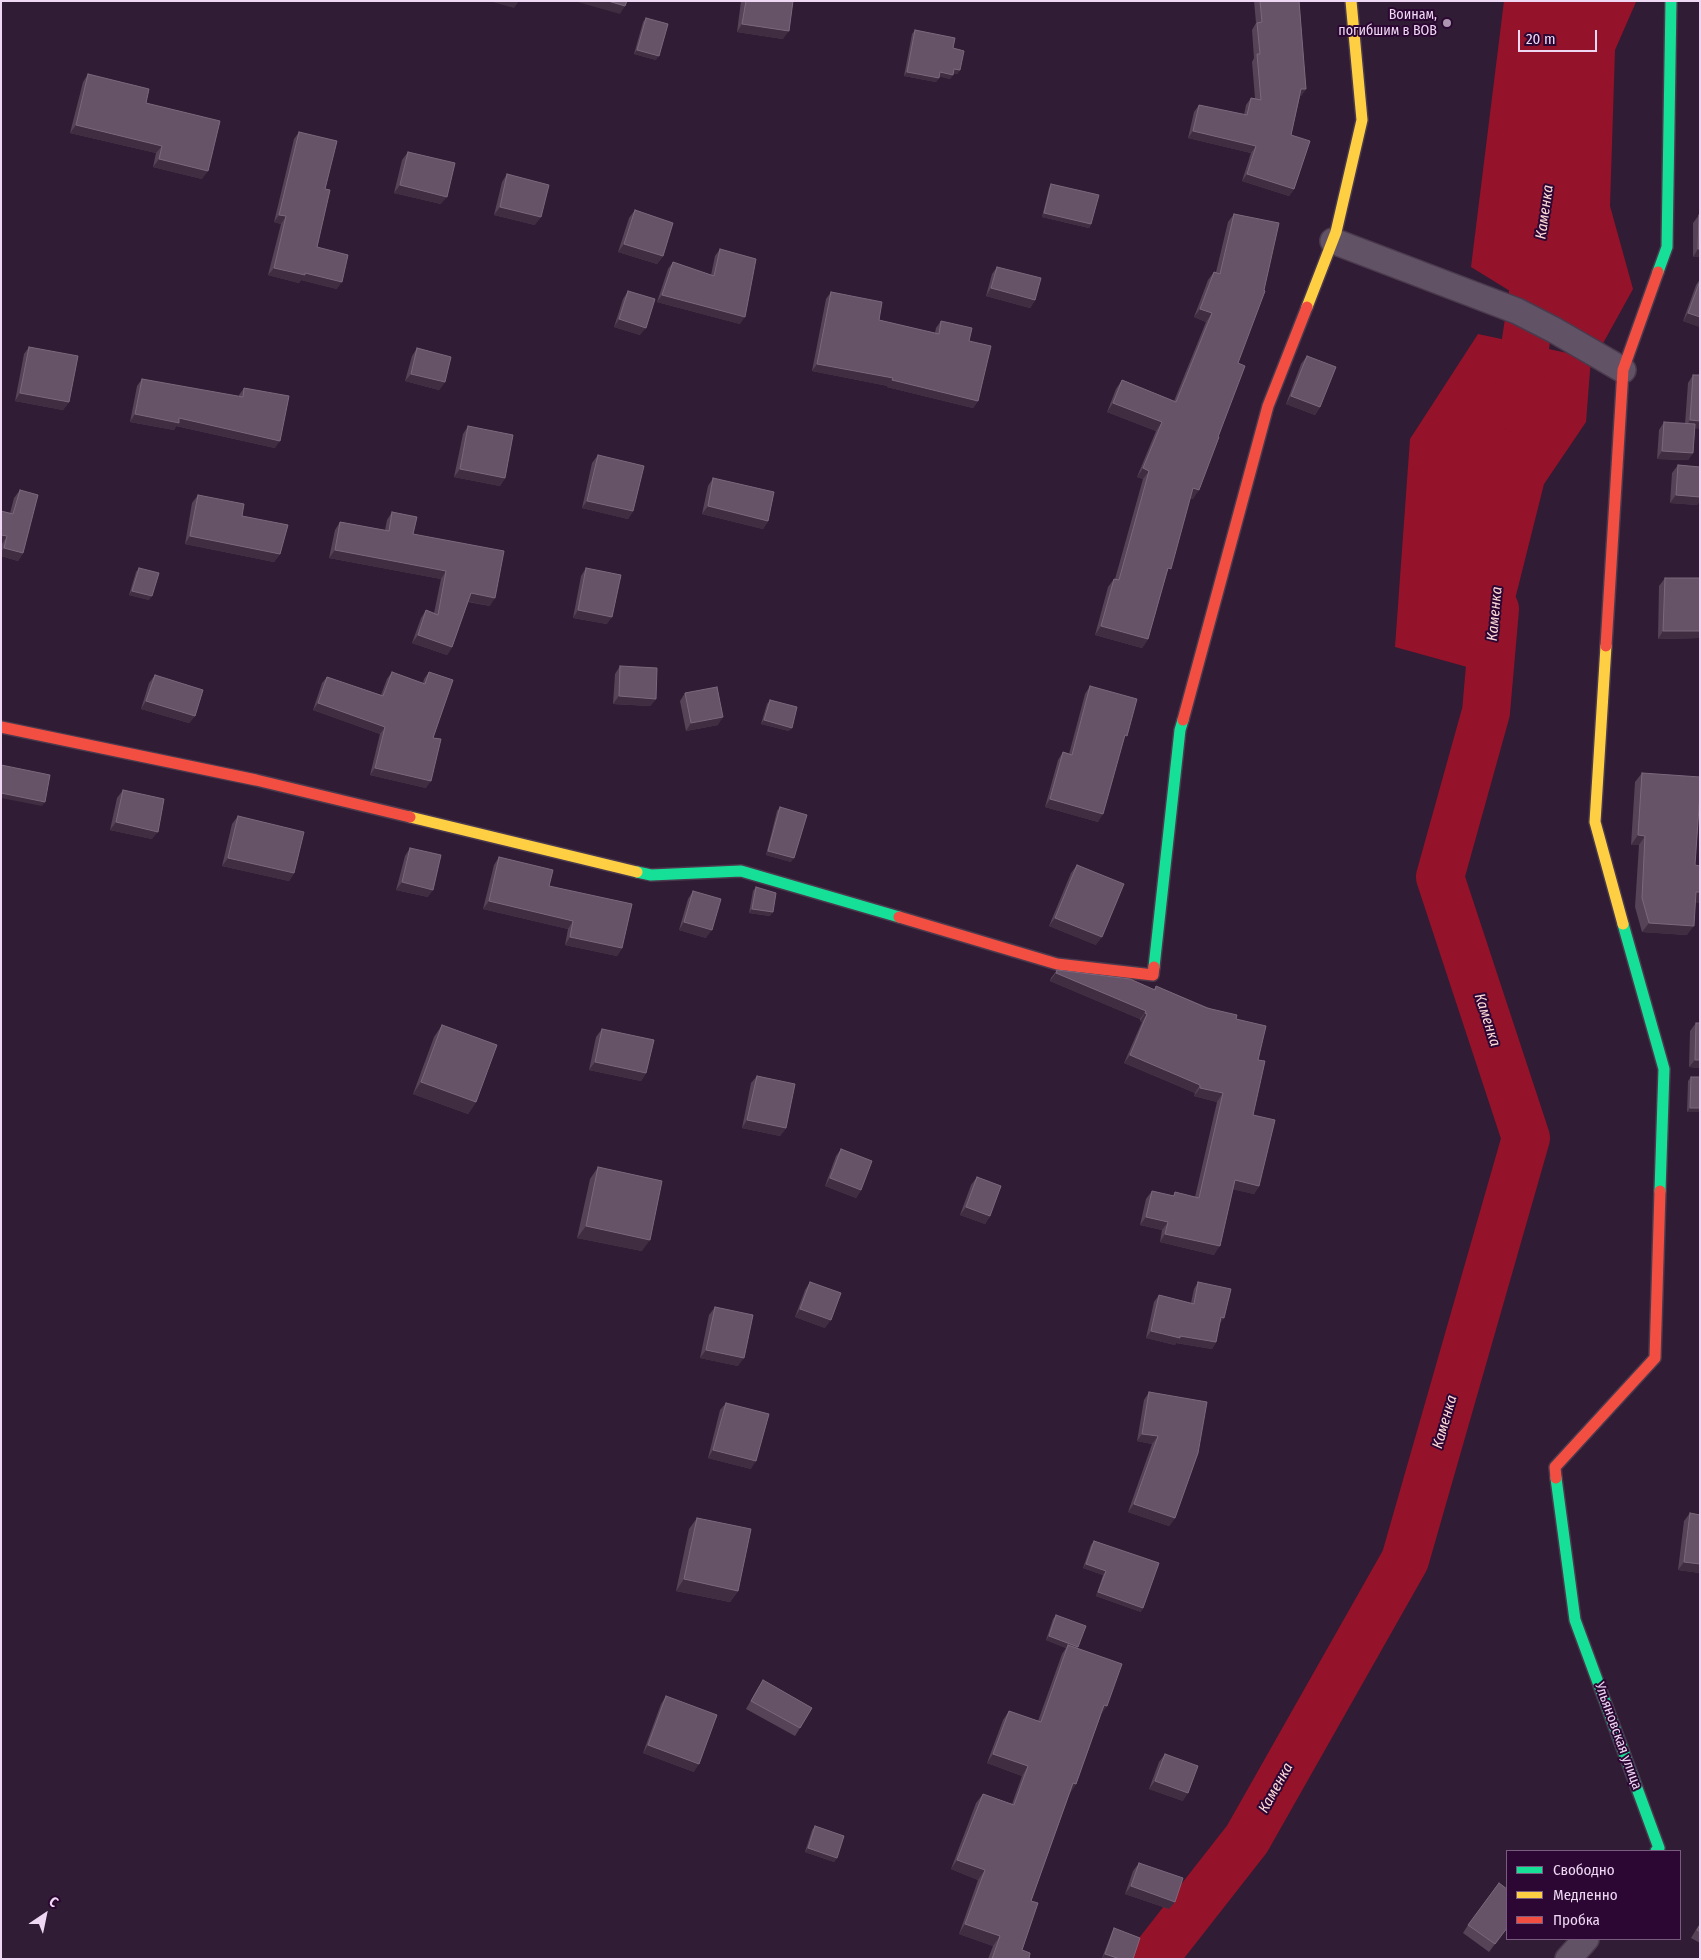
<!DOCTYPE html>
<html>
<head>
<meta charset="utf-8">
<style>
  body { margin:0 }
  #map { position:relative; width:1701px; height:1960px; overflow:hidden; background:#301c34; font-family:"Fira Sans Condensed",sans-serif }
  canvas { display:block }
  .frame { position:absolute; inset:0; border:2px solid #eed8f3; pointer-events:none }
  .legend { position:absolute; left:1506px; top:1850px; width:175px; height:90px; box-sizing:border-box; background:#2c0733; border:1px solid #7a5b80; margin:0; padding:6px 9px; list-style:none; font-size:15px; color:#eed8f3 }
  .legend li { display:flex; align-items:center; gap:10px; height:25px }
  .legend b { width:25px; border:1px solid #7a5b80 }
  .north { position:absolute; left:20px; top:1890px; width:50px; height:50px; -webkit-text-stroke:4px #2c0733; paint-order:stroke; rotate:34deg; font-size:14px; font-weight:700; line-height:20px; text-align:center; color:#eed8f3 }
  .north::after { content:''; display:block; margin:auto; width:18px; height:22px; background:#eed8f3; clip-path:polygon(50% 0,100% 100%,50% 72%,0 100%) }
  .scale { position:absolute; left:1518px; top:30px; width:79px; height:22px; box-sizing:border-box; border:2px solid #eed8f3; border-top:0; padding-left:6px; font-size:15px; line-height:18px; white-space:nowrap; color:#eed8f3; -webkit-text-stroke:4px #2c0733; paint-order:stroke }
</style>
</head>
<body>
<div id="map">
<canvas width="1701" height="1960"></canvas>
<div class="frame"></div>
<ul class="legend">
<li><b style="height:6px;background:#16e098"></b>Свободно</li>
<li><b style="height:6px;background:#ffcf43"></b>Медленно</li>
<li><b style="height:6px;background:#f24e42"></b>Пробка</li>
</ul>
<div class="north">С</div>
<div class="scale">20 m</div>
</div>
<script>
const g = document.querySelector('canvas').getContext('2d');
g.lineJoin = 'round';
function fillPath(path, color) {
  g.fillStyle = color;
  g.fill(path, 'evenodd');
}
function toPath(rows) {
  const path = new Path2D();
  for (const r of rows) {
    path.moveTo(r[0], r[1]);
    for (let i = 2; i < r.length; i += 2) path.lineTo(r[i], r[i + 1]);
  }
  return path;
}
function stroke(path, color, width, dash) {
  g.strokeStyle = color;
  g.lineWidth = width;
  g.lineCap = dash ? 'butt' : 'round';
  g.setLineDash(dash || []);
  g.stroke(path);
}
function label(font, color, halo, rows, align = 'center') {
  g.font = font + ' "Fira Sans Condensed",sans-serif';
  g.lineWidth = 4;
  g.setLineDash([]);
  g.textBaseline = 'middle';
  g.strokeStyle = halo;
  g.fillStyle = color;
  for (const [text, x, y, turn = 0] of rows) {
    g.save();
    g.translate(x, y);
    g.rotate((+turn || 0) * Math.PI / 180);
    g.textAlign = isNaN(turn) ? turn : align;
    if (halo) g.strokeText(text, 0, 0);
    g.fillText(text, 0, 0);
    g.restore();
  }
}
const water = toPath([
  [1504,1,1636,2,1615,50,1610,206,1633,289,1601,347,1471,267],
  [1478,334,1591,358,1586,422,1544,484,1496,675,1395,647,1410,439]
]);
const river = toPath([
  [1516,408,1537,266],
  [1153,1959,1247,1839,1405,1560,1526,1138,1440,877,1486,712,1495,609]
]);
const street = toPath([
  [1333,241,1517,311,1554,330,1623,370],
  [1568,1959,1586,1939]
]);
const fast = toPath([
  [1658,272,1667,247,1671,1],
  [637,872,651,875,741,871,899,917],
  [1623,924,1664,1069,1660,1191],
  [1154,967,1180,730,1183,720],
  [1556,1478,1575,1620,1659,1848,1656,1851]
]);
const slow = toPath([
  [1307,307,1336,232,1362,120,1351,1],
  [1606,646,1595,822,1623,924],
  [410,817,637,872]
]);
const jam = toPath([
  [1606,646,1623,370,1658,272],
  [1183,720,1268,406,1307,307],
  [1,727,256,780,410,817],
  [899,917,1057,964,1153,975,1154,967],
  [1556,1478,1555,1467,1655,1358,1660,1191]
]);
const wall = toPath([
  [741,1,793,1,783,39,737,32],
  [1254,1,1299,1,1306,89,1301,96,1300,96,1291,135,1294,189,1289,196,1242,181,1251,153,1188,138,1194,112,1199,105,1244,115,1246,105,1251,98,1255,98,1252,62,1254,58,1252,30,1256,23],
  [646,18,656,60,634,54,643,22],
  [915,30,953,48,960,70,957,74,953,73,950,79,939,76,936,82,904,76,912,34],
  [88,74,146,103,202,179,153,167,156,153,70,133,83,82],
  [1700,119,1700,257,1693,257,1693,223,1699,215,1700,215],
  [299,132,325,189,317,247,337,289,301,280,299,283,268,275,281,224,274,222,294,139],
  [408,152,441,204,394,193,402,160],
  [507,174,535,225,494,215,502,182],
  [1051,184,1091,224,1089,228,1042,217,1049,188],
  [635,210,663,256,657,264,618,252,629,218],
  [1234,214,1238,363,1193,499,1190,498,1166,576,1148,639,1142,648,1095,635,1108,587,1114,579,1115,579,1143,479,1137,477,1156,431,1107,412,1116,389,1122,380,1174,401,1206,322,1194,317,1208,280,1214,272,1216,272,1228,222],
  [720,249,740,324,657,302,668,269,673,262,711,275,715,256],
  [997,267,1035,300,1030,308,986,296,992,274],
  [1700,279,1700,327,1683,321,1696,285],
  [628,291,640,335,614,327,623,299],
  [831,292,879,320,935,333,936,328,941,321,969,341,978,401,973,408,887,387,888,386,812,371,826,299],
  [29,347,69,402,63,410,15,401,24,354],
  [417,348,445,382,439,390,405,381,412,356],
  [1307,356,1320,407,1315,415,1286,404,1301,364],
  [1693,375,1695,429,1693,453,1688,460,1657,459,1659,430,1664,422,1685,424,1688,383],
  [142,379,239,397,239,395,244,388,275,448,176,426,174,430,130,422,137,386],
  [468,426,505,478,500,486,454,477,463,434],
  [598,455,633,511,628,519,582,508,592,463],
  [1678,465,1700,467,1700,501,1697,505,1670,503,1672,473],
  [713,478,768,521,763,529,702,514,708,486],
  [20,490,23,553,18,561,1,556,1,511,10,513,14,498],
  [198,495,280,554,274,562,185,544,192,503],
  [392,512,413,534,490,606,468,602,452,647,447,655,412,643,421,618,426,610,434,613,441,579,329,558,335,530,340,522,385,530,387,520],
  [139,568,149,600,129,595,136,572],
  [586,568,607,624,573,618,581,576],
  [1665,578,1700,638,1658,639,1659,586],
  [620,666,656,699,650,706,613,704,615,674],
  [392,672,423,683,424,679,429,672,433,738,426,788,370,775,380,734,313,710,322,683,327,677,381,695,387,679],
  [155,675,195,716,189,723,141,709,149,683],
  [1090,686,1123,741,1098,822,1045,807,1058,760,1063,752,1069,754,1085,694],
  [685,693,718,725,686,731,680,701],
  [770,700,789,731,761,724,767,704],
  [1642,773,1695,865,1700,866,1700,903,1695,902,1687,935,1642,932,1635,907,1639,845,1631,845,1635,782],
  [123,790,152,839,110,830,117,798],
  [780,807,791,862,766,855,777,811],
  [238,816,294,873,289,881,222,866,232,824],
  [410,848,428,897,396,890,405,856],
  [499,857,549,886,622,948,617,956,565,945,568,929,483,909,494,865],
  [1077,865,1096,945,1049,926,1071,873],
  [756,887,770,916,749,913,753,891],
  [693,891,706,938,679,930,688,899],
  [1057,970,1154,989,1156,986,1236,1019,1258,1060,1253,1115,1259,1186,1254,1194,1233,1189,1214,1255,1160,1242,1162,1230,1140,1225,1146,1199,1152,1191,1173,1196,1175,1192,1195,1197,1217,1102,1194,1096,1195,1093,1124,1063,1142,1022,1140,1021,1140,1019,1050,981,1051,978],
  [1696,1023,1700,1068,1689,1067,1690,1031],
  [442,1025,476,1102,468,1114,413,1094,434,1037],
  [602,1029,646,1073,641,1081,589,1070,596,1037],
  [757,1076,786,1128,780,1136,742,1128,751,1083],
  [1691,1077,1700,1077,1700,1112,1687,1112,1688,1081],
  [841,1149,861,1190,856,1198,825,1186,836,1156],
  [598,1167,642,1251,577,1238,590,1179],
  [977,1177,990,1216,985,1224,960,1215,971,1185],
  [810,1282,825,1328,795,1317,805,1290],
  [1198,1282,1224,1318,1219,1324,1216,1342,1212,1349,1176,1343,1175,1345,1146,1338,1154,1302,1159,1295,1191,1303,1194,1289],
  [715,1307,738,1366,700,1358,709,1315],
  [1149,1392,1175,1518,1169,1526,1128,1512,1152,1444,1137,1441,1144,1400],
  [726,1403,751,1469,708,1458,720,1410],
  [1690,1513,1700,1573,1678,1570,1684,1521],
  [697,1518,738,1591,730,1602,676,1591,689,1529],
  [1094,1541,1141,1612,1096,1596,1103,1575,1083,1568,1091,1545],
  [1056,1615,1078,1647,1077,1648,1101,1715,1076,1784,1070,1793,1031,1901,1022,1950,1029,1959,988,1959,993,1946,959,1934,978,1880,951,1869,976,1803,983,1794,1012,1804,1022,1776,987,1763,1003,1720,1009,1711,1038,1721,1062,1654,1066,1648,1046,1640,1053,1619],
  [763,1680,800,1728,795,1736,746,1709,758,1688],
  [666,1696,694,1772,643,1753,661,1704],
  [1165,1754,1183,1801,1149,1789,1159,1762],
  [815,1826,837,1858,834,1862,805,1852,812,1830],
  [1139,1863,1169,1909,1125,1894,1133,1871],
  [1700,1923,1700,1943,1691,1938],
  [1468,1925,1507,1928,1489,1952,1463,1933],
  [1114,1928,1140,1938,1102,1958,1112,1932]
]);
const shadedWall = toPath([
  [489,1,519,1,514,8],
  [574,1,608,1,625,6,620,14],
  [742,24,789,31,783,39,737,32],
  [637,50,659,56,656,60,634,54],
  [954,69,960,70,957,74,951,73],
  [907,72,939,78,936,82,904,76],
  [940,72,953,75,950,79,937,76],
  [1301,89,1306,89,1301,96,1296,96],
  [76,125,162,146,156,153,70,133],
  [1193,131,1256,146,1251,153,1188,138],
  [159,159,208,171,202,179,153,167],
  [1247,174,1294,189,1289,196,1242,181],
  [400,185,447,197,441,204,394,193],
  [500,207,541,217,535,225,494,215],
  [1044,213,1091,224,1089,228,1042,217],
  [279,215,286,216,281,224,274,222],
  [624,244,663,256,657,264,618,252],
  [1698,249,1700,249,1700,257,1693,257],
  [274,268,305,273,342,282,337,289,301,280,299,283,268,275],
  [991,288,1035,300,1030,308,986,296],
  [662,295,745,317,740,324,657,302],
  [1200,309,1212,313,1206,322,1194,317],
  [1688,313,1700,317,1700,327,1683,321],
  [619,319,646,328,640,335,614,327],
  [817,364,893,378,888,386,812,371],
  [411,374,445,382,439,390,405,381],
  [892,380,978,401,973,408,887,387],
  [20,393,69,402,63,410,15,401],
  [1291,396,1320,407,1315,415,1286,404],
  [1113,403,1162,422,1156,431,1107,412],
  [135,414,179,418,280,441,275,448,176,426,174,430,130,422],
  [1690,420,1700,421,1700,429,1685,428],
  [1662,451,1693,453,1688,460,1657,459],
  [1143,468,1149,471,1143,479,1137,477],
  [460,469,505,478,500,486,454,477],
  [1193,488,1199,490,1193,499,1186,497],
  [1676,495,1700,497,1700,501,1697,505,1670,503],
  [587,501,633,511,628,519,582,508],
  [708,506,768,521,763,529,702,514],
  [1,535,7,536,2,544,1,544],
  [190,536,280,554,274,562,185,544],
  [4,548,23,553,18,561,1,556,1,552],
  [335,550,446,571,441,579,329,558],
  [132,591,152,596,149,600,129,595],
  [471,593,495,598,490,606,466,601],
  [578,610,612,617,607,624,573,618],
  [1101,626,1148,639,1142,648,1095,635],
  [1663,631,1700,631,1700,638,1658,639],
  [418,635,452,647,447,655,412,643],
  [619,696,656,699,650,706,613,704],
  [146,701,195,716,189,723,141,709],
  [318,703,385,727,380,734,313,710],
  [723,717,718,725,686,731,691,723],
  [764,720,792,728,789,731,761,724],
  [375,768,431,781,426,788,370,775],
  [1,793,45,802,42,806,1,798],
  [1050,799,1103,814,1098,822,1045,807],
  [116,822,158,832,152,839,110,830],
  [1638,835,1645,836,1639,845,1631,845],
  [768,851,794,858,791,862,766,855],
  [228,858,294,873,289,881,222,866],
  [402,882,433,890,428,897,396,890],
  [1696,892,1700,892,1700,903,1689,901],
  [489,901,573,921,568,929,483,909],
  [752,909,773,912,770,916,749,913],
  [1055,918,1102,937,1096,945,1049,926],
  [684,922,712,930,706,938,679,930],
  [1649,923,1694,926,1687,935,1642,932],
  [570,937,622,948,617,956,565,945],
  [1056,973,1146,1011,1140,1019,1050,981],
  [1145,1013,1147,1014,1142,1022,1140,1021],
  [1130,1055,1200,1085,1195,1093,1124,1063],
  [1695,1060,1700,1060,1700,1068,1689,1067],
  [595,1062,646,1073,641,1081,589,1070],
  [421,1082,476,1102,468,1114,413,1094],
  [1200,1088,1223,1093,1217,1102,1194,1096],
  [1690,1108,1700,1108,1700,1112,1687,1112],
  [747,1120,786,1128,780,1136,742,1128],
  [830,1178,861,1190,856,1198,825,1186],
  [1235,1180,1259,1186,1254,1194,1230,1189],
  [966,1207,990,1216,985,1224,960,1215],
  [1146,1217,1168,1222,1162,1230,1140,1225],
  [586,1226,650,1240,642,1251,577,1238],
  [1165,1234,1220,1246,1214,1255,1160,1242],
  [800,1309,831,1320,825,1328,795,1317],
  [1221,1317,1224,1318,1219,1325],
  [1151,1331,1216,1342,1212,1349,1176,1343,1175,1345,1146,1338],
  [706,1350,744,1358,738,1366,700,1358],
  [1142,1434,1158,1436,1152,1444,1137,1441],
  [713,1450,756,1461,751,1469,708,1458],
  [1134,1504,1175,1518,1169,1526,1128,1512],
  [1684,1562,1700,1564,1700,1573,1678,1570],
  [1086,1564,1106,1571,1103,1575,1083,1568],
  [684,1579,738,1591,730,1602,676,1591],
  [1098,1592,1143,1608,1141,1612,1096,1596],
  [1049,1636,1078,1647,1075,1651,1068,1645,1066,1648,1046,1640],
  [1104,1705,1107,1706,1101,1715],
  [648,1745,699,1764,694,1772,643,1753],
  [993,1754,1028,1766,1022,1776,987,1763],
  [1155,1781,1188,1793,1183,1801,1149,1789],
  [1073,1783,1076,1784,1070,1793],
  [808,1848,837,1858,834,1862,805,1852],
  [957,1860,985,1870,978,1880,951,1869],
  [1131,1886,1175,1902,1169,1909,1125,1894],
  [965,1924,1000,1936,993,1946,959,1934],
  [1105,1954,1120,1959,1106,1959,1102,1958]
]);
const building = toPath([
  [608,1,627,1,625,6,608,1],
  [746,1,793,1,789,31,742,24,746,1],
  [1260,1,1299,1,1306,89,1301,89,1291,135,1310,141,1294,189,1247,174,1256,146,1193,131,1199,105,1247,115,1251,98,1261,100,1257,54,1260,54,1257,23,1262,22,1260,1],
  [646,18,668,24,659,56,637,50,646,18],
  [915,30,955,38,953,48,964,51,960,70,954,69,953,75,940,72,939,78,907,72,915,30],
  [88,74,149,89,146,103,220,121,208,171,159,159,162,146,76,125,88,74],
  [299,132,337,141,325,189,330,190,317,247,348,255,342,282,305,273,305,275,274,268,286,216,279,215,299,132],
  [408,152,455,163,447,197,400,185,408,152],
  [507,174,549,185,541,217,500,207,507,174],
  [1051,184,1099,195,1091,224,1044,213,1051,184],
  [635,210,673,223,663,256,624,244,635,210],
  [1234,214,1279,223,1264,290,1265,291,1238,363,1245,366,1218,437,1219,437,1199,490,1193,488,1171,569,1168,568,1148,639,1101,626,1114,579,1119,580,1149,471,1143,468,1162,422,1113,403,1122,380,1176,402,1212,313,1200,309,1214,272,1220,274,1234,214],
  [1699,215,1700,215,1700,249,1698,249,1699,215],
  [720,249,756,259,745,317,662,295,673,262,714,276,720,249],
  [997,267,1041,278,1035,300,991,288,997,267],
  [1700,281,1700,317,1688,313,1700,281],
  [628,291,655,299,646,328,619,319,628,291],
  [831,292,882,302,879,320,939,334,941,321,972,328,969,341,991,346,978,401,892,380,893,378,817,364,831,292],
  [29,347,78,356,69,402,20,393,29,347],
  [417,348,451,357,445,382,411,374,417,348],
  [1307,356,1336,367,1320,407,1291,396,1307,356],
  [1693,375,1700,375,1700,421,1690,420,1693,375],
  [142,379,243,397,244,388,289,396,280,441,179,418,179,423,135,414,142,379],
  [1664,422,1695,424,1693,453,1662,451,1664,422],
  [468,426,513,435,505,478,460,469,468,426],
  [598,455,644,466,633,511,587,501,598,455],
  [1678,465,1700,467,1700,497,1676,495,1678,465],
  [713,478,774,492,768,521,708,506,713,478],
  [20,490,38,495,23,553,4,548,7,536,1,535,1,511,13,514,20,490],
  [198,495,244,504,242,516,288,525,280,554,190,536,198,495],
  [392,512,417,517,413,534,504,551,495,598,471,593,452,647,418,635,426,610,438,615,446,571,335,550,340,522,389,531,392,512],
  [139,568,159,573,152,596,132,591,139,568],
  [586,568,621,575,612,617,578,610,586,568],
  [1665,578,1700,578,1700,631,1663,631,1665,578],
  [620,666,657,668,656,699,619,696,620,666],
  [392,672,425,684,429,672,453,680,433,738,441,739,431,781,375,768,385,727,318,703,327,677,383,696,392,672],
  [155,675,203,690,195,716,146,701,155,675],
  [1090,686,1137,699,1127,736,1125,735,1103,814,1050,799,1063,752,1072,755,1090,686],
  [717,687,723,717,691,723,685,693,717,687],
  [770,700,797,707,792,728,764,720,770,700],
  [1,765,50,775,45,802,1,793,1,765],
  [1642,773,1700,777,1700,793,1695,865,1700,866,1700,892,1696,892,1694,926,1649,923,1642,898,1645,836,1638,835,1642,773],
  [123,790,164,799,158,832,116,822,123,790],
  [780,807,807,815,794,858,768,851,780,807],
  [238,816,304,832,294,873,228,858,238,816],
  [410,848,441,855,433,890,402,882,410,848],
  [499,857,553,870,549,886,632,904,622,948,570,937,573,921,489,901,499,857],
  [1077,865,1124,884,1102,937,1055,918,1077,865],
  [756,887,776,893,773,912,752,909,756,887],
  [693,891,721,899,712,930,684,922,693,891],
  [1057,970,1130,979,1155,990,1156,986,1207,1008,1237,1015,1236,1019,1266,1026,1258,1060,1265,1061,1253,1115,1275,1120,1259,1186,1235,1180,1220,1246,1165,1234,1168,1222,1146,1217,1152,1191,1174,1196,1175,1192,1199,1198,1223,1093,1200,1088,1200,1085,1130,1055,1147,1014,1145,1013,1146,1011,1056,973,1057,970],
  [1696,1023,1700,1023,1700,1060,1695,1060,1696,1023],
  [442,1025,497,1045,476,1102,421,1082,442,1025],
  [602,1029,654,1040,646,1073,595,1062,602,1029],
  [757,1076,795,1084,786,1128,747,1120,757,1076],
  [1691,1077,1700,1077,1700,1108,1690,1108,1691,1077],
  [841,1149,872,1161,861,1190,830,1178,841,1149],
  [598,1167,662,1181,650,1240,586,1226,598,1167],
  [977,1177,1001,1186,990,1216,966,1207,977,1177],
  [810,1282,841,1293,831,1320,800,1309,810,1282],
  [1198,1282,1231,1289,1224,1318,1221,1317,1216,1342,1180,1336,1180,1338,1151,1331,1159,1295,1194,1304,1198,1282],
  [715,1307,753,1315,744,1358,706,1350,715,1307],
  [1149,1392,1207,1402,1198,1453,1175,1518,1134,1504,1158,1436,1142,1434,1149,1392],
  [726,1403,769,1414,756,1461,713,1450,726,1403],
  [1690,1513,1700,1515,1700,1564,1684,1562,1690,1513],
  [697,1518,751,1529,738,1591,684,1579,697,1518],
  [1094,1541,1159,1563,1143,1608,1098,1592,1106,1571,1086,1564,1094,1541],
  [1056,1615,1086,1626,1078,1647,1049,1636,1056,1615],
  [1068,1645,1122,1664,1107,1706,1104,1705,1076,1784,1073,1783,1031,1901,1038,1903,1022,1950,1030,1953,1029,1959,992,1959,1000,1936,965,1924,985,1870,957,1860,983,1794,1014,1805,1028,1766,993,1754,1009,1711,1041,1722,1068,1645],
  [763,1680,812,1708,800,1728,751,1701,763,1680],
  [666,1696,717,1715,699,1764,648,1745,666,1696],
  [1165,1754,1198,1766,1188,1793,1155,1781,1165,1754],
  [815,1826,844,1836,837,1858,808,1848,815,1826],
  [1139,1863,1183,1878,1175,1902,1131,1886,1139,1863],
  [1499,1883,1507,1889,1507,1928,1495,1944,1468,1925,1499,1883],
  [1700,1925,1700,1932,1697,1930,1700,1925],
  [1114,1928,1140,1938,1133,1959,1120,1959,1105,1954,1114,1928]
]);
const markers = [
  [1447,23,5,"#ac96b0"]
];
const poiNames = [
  ["Воинам,",1437,15],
  ["погибшим в ВОВ",1437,31]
];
const streetNames = [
  ["Ульяновская улица",1618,1736,70]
];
const waterNames = [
  ["Каменка",1545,212,-82],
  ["Каменка",1495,614,-85],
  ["Каменка",1487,1020,72],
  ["Каменка",1445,1422,-74],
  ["Каменка",1276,1788,-61]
];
fillPath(water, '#94132a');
stroke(river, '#94132a', 48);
stroke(street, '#4b3a4e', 28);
stroke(fast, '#4b3a4e', 14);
stroke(slow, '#4b3a4e', 14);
stroke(jam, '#4b3a4e', 14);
stroke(street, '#615365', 25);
stroke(fast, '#16e098', 11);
stroke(slow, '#ffcf43', 11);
stroke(jam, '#f24e42', 11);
fillPath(wall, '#564357');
fillPath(shadedWall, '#402d42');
fillPath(building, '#675368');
stroke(building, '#7c687d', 1);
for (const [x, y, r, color] of markers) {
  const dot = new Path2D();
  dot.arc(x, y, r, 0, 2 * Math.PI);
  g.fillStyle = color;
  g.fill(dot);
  stroke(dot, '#2c0733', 2);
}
label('14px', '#eed8f3', '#2c0733', poiNames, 'right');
label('14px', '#eed8f3', '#2c0733', streetNames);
label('italic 15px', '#fdd9d8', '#2c0733', waterNames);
</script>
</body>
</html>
